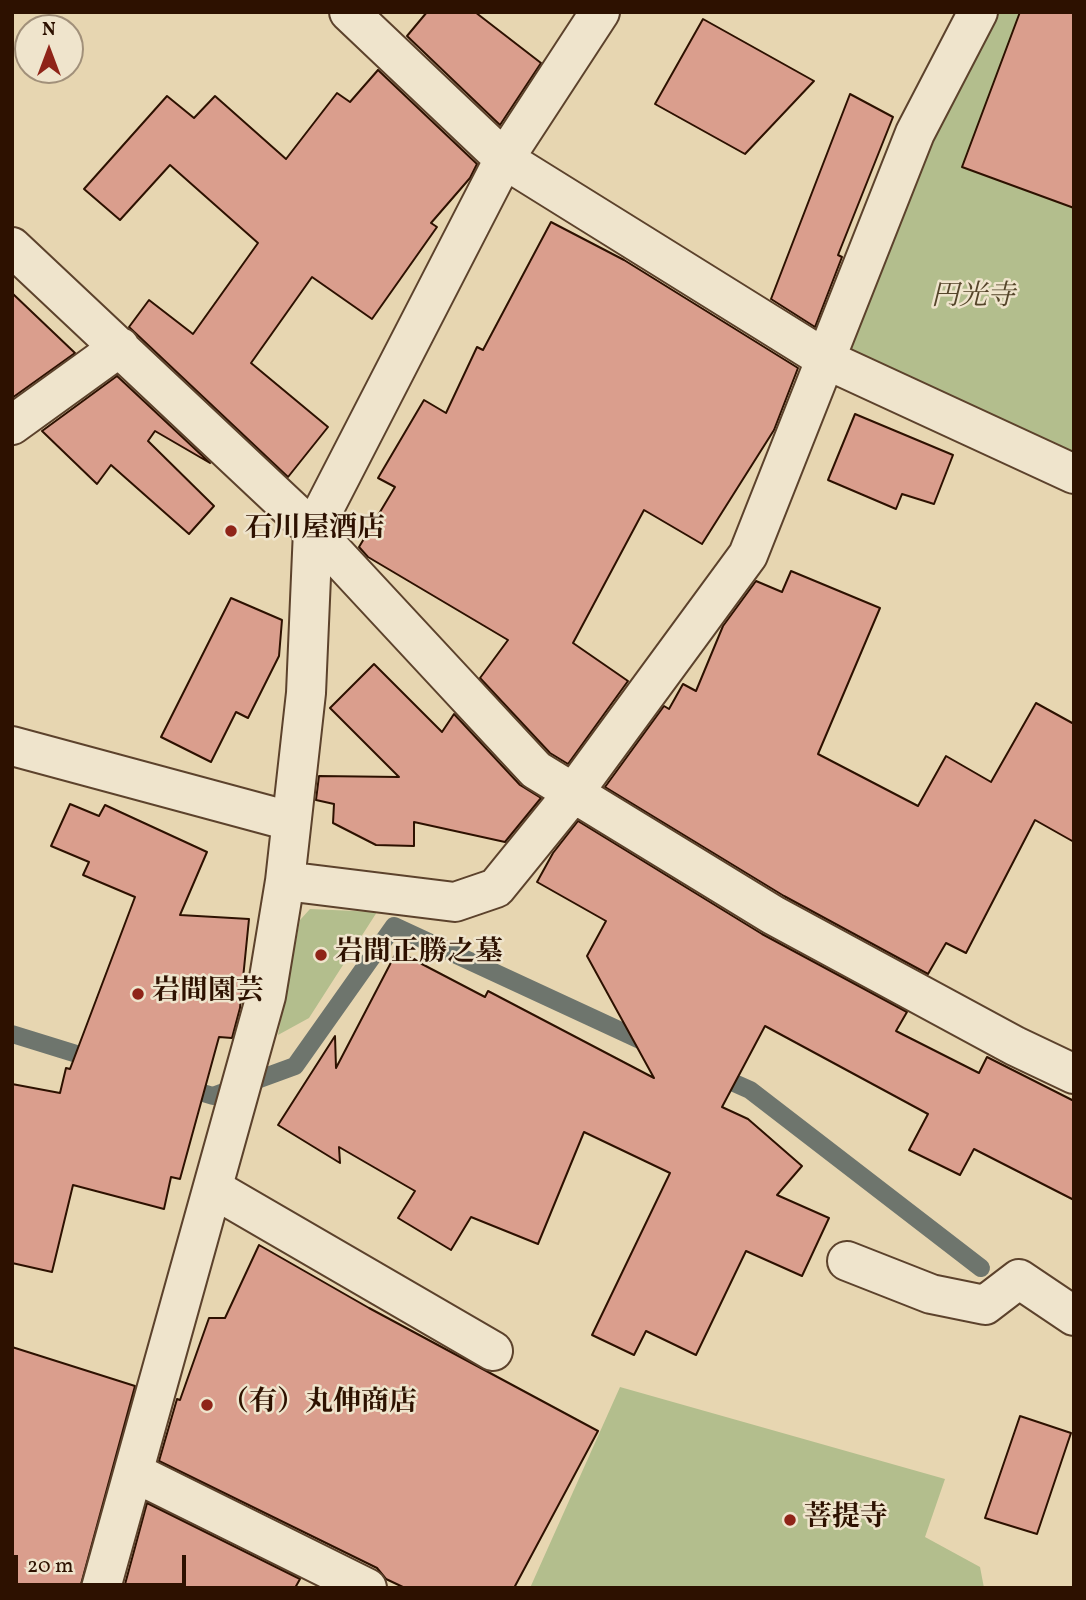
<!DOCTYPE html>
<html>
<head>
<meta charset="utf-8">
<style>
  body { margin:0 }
  #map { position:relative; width:1086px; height:1600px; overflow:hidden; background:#e7d6b1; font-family:Vollkorn,serif }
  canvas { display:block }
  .frame { position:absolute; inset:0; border:14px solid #2d1100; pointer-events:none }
  .north { position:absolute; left:14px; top:14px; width:70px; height:70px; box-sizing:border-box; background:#efe4cc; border:2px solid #a1907a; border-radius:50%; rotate:0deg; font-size:19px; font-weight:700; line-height:28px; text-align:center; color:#2d1100 }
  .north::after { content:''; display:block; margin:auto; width:24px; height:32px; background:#8f2418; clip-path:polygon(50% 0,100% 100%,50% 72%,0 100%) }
  .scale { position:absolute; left:14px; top:1555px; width:172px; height:32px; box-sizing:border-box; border:4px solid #2d1100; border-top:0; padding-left:9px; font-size:21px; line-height:24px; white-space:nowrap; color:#2d1100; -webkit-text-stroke:5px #efe4cc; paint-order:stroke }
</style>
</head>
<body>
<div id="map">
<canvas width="1086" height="1600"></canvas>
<div class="frame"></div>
<div class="north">N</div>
<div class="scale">20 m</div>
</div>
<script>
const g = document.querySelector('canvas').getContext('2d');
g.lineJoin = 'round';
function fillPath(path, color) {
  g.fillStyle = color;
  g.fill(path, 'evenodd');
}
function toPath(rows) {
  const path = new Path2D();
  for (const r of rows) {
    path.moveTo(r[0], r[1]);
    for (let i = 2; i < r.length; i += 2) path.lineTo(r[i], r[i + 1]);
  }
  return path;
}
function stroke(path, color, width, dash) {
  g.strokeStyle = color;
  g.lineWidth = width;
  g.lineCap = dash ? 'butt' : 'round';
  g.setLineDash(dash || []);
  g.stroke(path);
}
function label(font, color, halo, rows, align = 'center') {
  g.font = font + ' Vollkorn,"Noto Serif JP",serif';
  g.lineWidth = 5;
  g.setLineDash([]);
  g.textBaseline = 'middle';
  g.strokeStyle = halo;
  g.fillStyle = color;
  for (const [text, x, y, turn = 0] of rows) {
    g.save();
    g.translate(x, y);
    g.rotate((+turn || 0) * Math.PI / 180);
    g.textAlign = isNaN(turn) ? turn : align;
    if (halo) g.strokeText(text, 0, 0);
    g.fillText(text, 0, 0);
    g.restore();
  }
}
const green = toPath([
  [993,12,1074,12,1074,457,842,350,904,189],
  [310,909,377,912,309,1018,278,1035,300,920],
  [620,1387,945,1479,925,1537,980,1567,984,1588,530,1588]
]);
const stream = toPath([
  [12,1034,96,1060],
  [714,1074,750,1090,981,1268],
  [183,1087,213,1096,295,1066,394,926,651,1045]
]);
const building = toPath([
  [427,12,475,12,541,63,500,125,407,36,427,12],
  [1020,12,1074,12,1074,208,962,167,1020,12],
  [703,19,814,81,745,154,655,104,703,19],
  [378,70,477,164,470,178,431,223,437,227,372,319,312,277,251,363,328,427,288,477,129,327,149,300,193,334,258,243,170,165,120,220,84,189,167,96,194,118,215,96,286,159,337,93,350,102,378,70],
  [850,94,893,117,838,255,842,257,815,327,771,299,850,94],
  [551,222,624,260,798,368,774,430,702,544,644,510,573,643,628,681,568,764,550,753,480,678,508,640,368,557,359,547,395,487,378,478,424,400,446,413,477,347,483,350,551,222],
  [12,293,75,353,12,398,12,293],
  [117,376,210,463,155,431,148,441,214,506,189,534,111,465,97,484,42,431,117,376],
  [855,414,953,455,934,504,902,494,896,509,828,480,855,414],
  [791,571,880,608,818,754,918,806,946,756,991,782,1036,703,1074,724,1074,842,1035,820,966,953,946,943,928,974,784,896,605,787,664,706,669,709,683,684,696,691,723,626,756,581,782,592,791,571],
  [231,598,282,620,279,656,248,718,236,712,211,762,161,737,231,598],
  [374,664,442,732,454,714,520,785,541,798,505,842,414,822,414,846,376,845,333,823,334,804,316,800,319,776,399,777,330,708,374,664],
  [70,804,99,816,105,805,207,852,180,915,249,919,240,1008,232,1038,219,1037,180,1179,171,1177,164,1209,73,1185,52,1272,12,1263,12,1084,60,1093,66,1068,70,1069,135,897,83,875,89,862,51,846,70,804],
  [578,821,762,934,907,1012,896,1031,979,1073,987,1057,1074,1101,1074,1200,974,1149,960,1175,909,1150,928,1114,765,1026,722,1107,748,1119,802,1166,777,1195,829,1218,802,1276,746,1251,696,1355,646,1331,634,1355,592,1335,670,1173,584,1132,538,1244,471,1217,451,1250,398,1218,415,1191,339,1147,340,1163,278,1125,335,1036,336,1068,397,951,485,997,488,991,654,1078,587,956,606,921,537,882,553,853,578,821],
  [259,1245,369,1308,598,1431,514,1588,405,1588,386,1579,377,1568,159,1461,177,1399,180,1400,209,1318,225,1318,259,1245],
  [12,1347,135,1386,80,1588,12,1588,12,1347],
  [1020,1416,1071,1433,1037,1534,985,1518,1020,1416],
  [147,1503,300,1579,295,1588,124,1588,147,1503]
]);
const minor = toPath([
  [349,12,504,159,827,360,1074,474],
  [12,247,313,530,536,770,773,915,1015,1046,1074,1074],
  [12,425,120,347],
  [12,746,290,821],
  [285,881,455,902,496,888,574,792,748,555,915,133,978,12],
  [214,1189,493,1351],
  [847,1261,931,1294,985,1305,1019,1279,1074,1316],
  [135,1473,367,1588],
  [101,1588,266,996,285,881,306,693,313,530,504,159,600,12]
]);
const markers = [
  [231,531,7,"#8f2418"],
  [321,955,7,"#8f2418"],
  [138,994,7,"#8f2418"],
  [207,1405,7,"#8f2418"],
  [790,1520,7,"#8f2418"]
];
const parkNames = [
  ["円光寺",973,299]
];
const poiNames = [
  ["石川屋酒店",245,531],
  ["岩間正勝之墓",335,955],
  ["岩間園芸",152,994],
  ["（有）丸伸商店",221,1405],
  ["菩提寺",804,1520]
];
fillPath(green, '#b3be8d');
stroke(stream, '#6e756d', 18);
fillPath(building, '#da9e8d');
stroke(building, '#2d1100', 2);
stroke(minor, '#5c422c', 42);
stroke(minor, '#efe4cc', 38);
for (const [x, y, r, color] of markers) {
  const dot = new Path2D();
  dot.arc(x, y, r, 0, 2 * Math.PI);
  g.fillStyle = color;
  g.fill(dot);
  stroke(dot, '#efe4cc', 2.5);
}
label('italic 28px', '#55452a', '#efe4cc', parkNames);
label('bold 28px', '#2d1100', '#efe4cc', poiNames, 'left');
</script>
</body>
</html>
